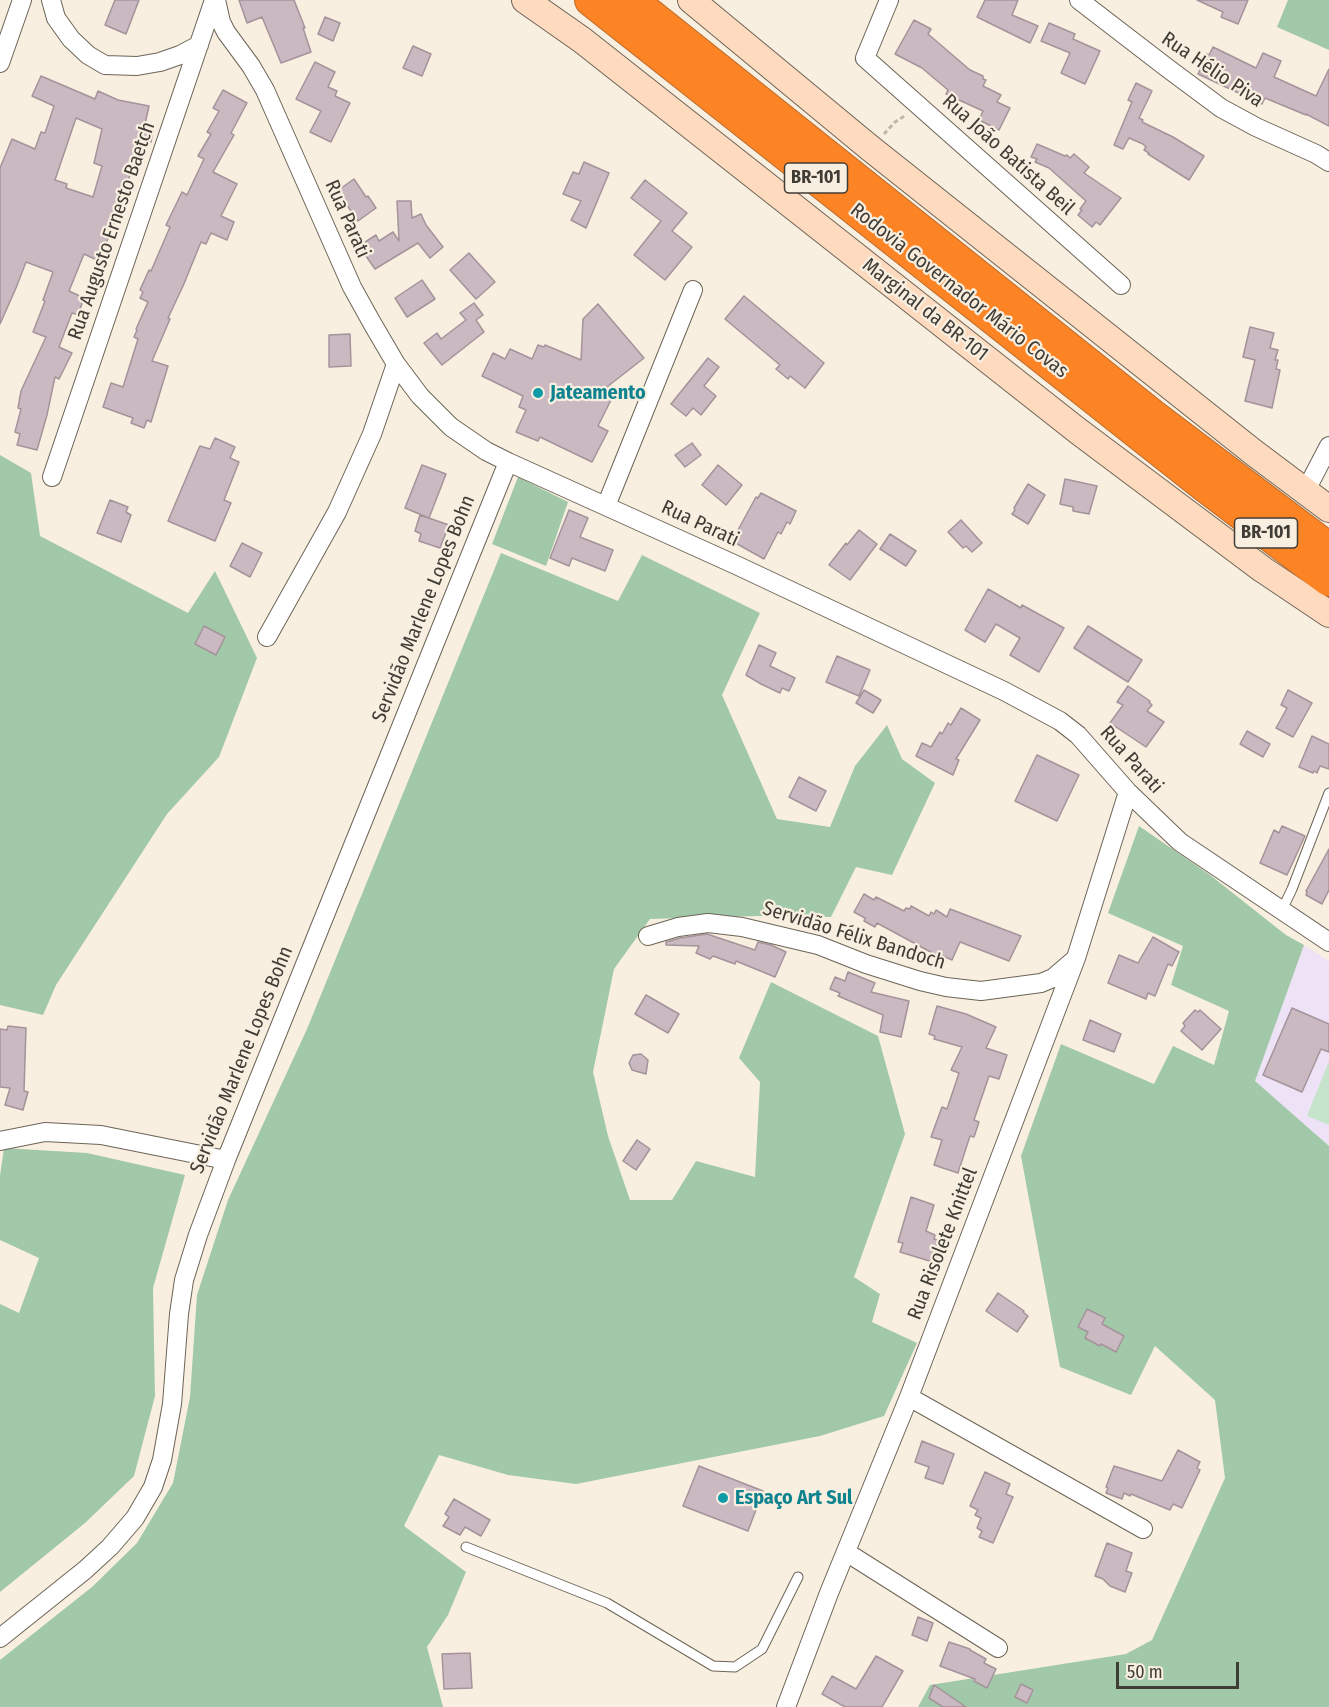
<!DOCTYPE html>
<html>
<head>
<meta charset="utf-8">
<style>
  body { margin:0 }
  #map { position:relative; width:1329px; height:1707px; overflow:hidden; background:#f9efe0; font-family:"Fira Sans Condensed",sans-serif }
  canvas { display:block }
  .scale { position:absolute; left:1116px; top:1662px; width:123px; height:27px; box-sizing:border-box; border:3px solid #403c36; border-top:0; padding-left:8px; font-size:18px; line-height:21px; white-space:nowrap; color:#403c36; -webkit-text-stroke:4px #f9efe0; paint-order:stroke }
</style>
</head>
<body>
<div id="map">
<canvas width="1329" height="1707"></canvas>
<div class="scale">50 m</div>
</div>
<script>
const g = document.querySelector('canvas').getContext('2d');
g.lineJoin = 'round';
function fillPath(path, color) {
  g.fillStyle = color;
  g.fill(path, 'evenodd');
}
function toPath(rows) {
  const path = new Path2D();
  for (const r of rows) {
    path.moveTo(r[0], r[1]);
    for (let i = 2; i < r.length; i += 2) path.lineTo(r[i], r[i + 1]);
  }
  return path;
}
function stroke(path, color, width, dash) {
  g.strokeStyle = color;
  g.lineWidth = width;
  g.lineCap = dash ? 'butt' : 'round';
  g.setLineDash(dash || []);
  g.stroke(path);
}
function label(font, color, halo, rows, align = 'center') {
  g.font = font + ' "Fira Sans Condensed",sans-serif';
  g.lineWidth = 4.5;
  g.setLineDash([]);
  g.textBaseline = 'middle';
  g.strokeStyle = halo;
  g.fillStyle = color;
  for (const [text, x, y, turn = 0] of rows) {
    g.save();
    g.translate(x, y);
    g.rotate((+turn || 0) * Math.PI / 180);
    g.textAlign = isNaN(turn) ? turn : align;
    if (halo) g.strokeText(text, 0, 0);
    g.fillText(text, 0, 0);
    g.restore();
  }
}
const education = toPath([
  [1304,945,1329,961,1329,1146,1254,1081]
]);
const green = toPath([
  [1329,1061,1329,1125,1307,1116]
]);
const forest = toPath([
  [1288,0,1329,0,1329,50,1277,27],
  [0,455,31,473,40,536,188,613,215,571,257,658,219,757,167,814,56,985,43,1015,0,1005],
  [518,477,568,502,546,566,492,544],
  [501,553,618,601,642,555,760,613,722,695,777,819,830,827,855,766,887,725,902,759,935,783,892,875,856,867,831,917,758,916,650,919,614,969,593,1072,608,1136,630,1200,672,1200,696,1161,755,1177,760,1082,739,1058,771,982,878,1036,905,1134,854,1277,880,1294,872,1322,917,1343,884,1416,820,1436,576,1484,508,1475,439,1455,404,1526,466,1572,448,1615,427,1647,443,1707,0,1707,0,1660,92,1587,137,1543,173,1483,190,1397,197,1295,228,1200,307,1029],
  [1139,826,1210,875,1286,935,1304,945,1255,1081,1329,1146,1329,1707,918,1707,930,1685,1126,1654,1152,1640,1225,1478,1215,1400,1155,1346,1131,1395,1060,1367,1021,1156,1061,1044,1154,1084,1173,1046,1214,1065,1229,1011,1171,985,1183,946,1108,913],
  [4,1148,87,1153,185,1175,153,1288,155,1396,134,1476,85,1523,0,1592,0,1304,19,1313,39,1258,0,1240,0,1176]
]);
const building = toPath([
  [115,0,139,0,126,34,105,25,115,0],
  [239,0,294,0,305,28,303,28,311,52,281,63,262,17,247,23,239,0],
  [985,0,1018,0,1012,15,1038,26,1030,43,977,17,985,0],
  [1197,0,1248,0,1238,24,1221,17,1223,12,1197,0],
  [325,17,340,23,333,41,318,34,325,17],
  [914,20,931,29,928,34,970,70,983,76,983,79,986,80,983,86,1001,95,997,102,1010,108,999,130,979,120,983,111,946,94,948,90,922,68,895,54,914,20],
  [1049,23,1075,34,1073,39,1100,51,1085,84,1061,73,1070,53,1041,41,1049,23],
  [413,46,431,54,422,76,403,68,413,46],
  [1213,47,1256,68,1263,53,1281,61,1274,77,1316,96,1329,69,1329,126,1306,114,1306,115,1265,98,1262,104,1198,74,1207,54,1209,55,1213,47],
  [315,62,335,72,328,87,337,91,335,96,350,103,331,142,310,132,321,111,296,99,315,62],
  [41,76,95,99,98,91,118,100,149,106,145,124,154,126,151,142,141,140,134,170,132,169,113,226,99,261,84,254,69,291,84,298,78,315,72,313,59,347,72,353,59,379,55,377,47,415,37,450,17,445,20,434,15,432,21,409,18,408,21,391,46,337,33,332,45,301,43,300,53,272,26,262,16,288,0,324,0,168,12,139,35,149,41,132,45,133,54,106,32,96,41,76],
  [76,118,102,129,94,163,102,166,93,197,66,188,67,184,55,180,76,118],
  [1136,83,1152,91,1139,118,1143,120,1142,122,1173,137,1204,156,1189,180,1148,154,1149,153,1144,150,1146,147,1143,144,1129,138,1123,149,1114,145,1132,102,1128,100,1136,83],
  [223,90,247,103,231,133,234,135,213,172,237,184,221,216,234,222,227,240,211,233,206,244,201,242,183,286,168,318,170,319,152,361,168,366,151,422,147,420,144,428,131,423,133,418,103,407,111,383,123,387,138,339,134,337,137,330,136,329,148,302,140,298,143,292,140,290,149,270,151,271,170,227,166,225,182,192,187,195,204,159,198,156,211,134,207,132,219,111,213,108,223,90],
  [1037,144,1065,156,1067,155,1070,158,1074,154,1089,167,1084,173,1121,198,1100,225,1096,222,1092,227,1078,215,1082,210,1080,209,1086,201,1049,168,1035,162,1037,159,1031,157,1037,144],
  [584,162,609,173,586,228,571,220,581,201,563,194,573,172,579,174,584,162],
  [354,179,366,197,368,196,376,208,358,221,337,191,354,179],
  [645,180,687,213,672,231,692,247,665,280,634,255,661,221,631,198,645,180],
  [397,201,411,201,412,218,421,214,426,225,443,247,430,258,418,243,375,269,359,246,376,235,379,241,393,232,399,241,397,201],
  [469,253,495,282,476,299,450,270,469,253],
  [422,280,435,299,407,317,395,298,422,280],
  [744,296,824,363,805,388,790,376,788,379,776,369,780,365,725,319,744,296],
  [474,303,483,315,476,320,484,332,442,365,424,343,437,333,441,339,466,320,460,313,474,303],
  [598,304,644,358,598,394,611,400,598,426,608,431,592,462,540,437,538,441,516,432,526,410,519,407,523,396,482,376,493,353,505,359,510,349,532,359,538,345,544,347,545,345,581,360,583,319,598,304],
  [1250,327,1274,333,1270,348,1278,350,1275,360,1278,360,1276,369,1280,370,1272,408,1245,401,1255,360,1243,357,1250,327],
  [350,334,351,366,329,367,329,335,350,334],
  [708,358,719,367,704,386,716,396,701,415,693,408,686,416,671,404,708,358],
  [215,438,235,447,230,458,239,462,224,500,231,503,215,541,168,521,198,450,200,446,210,449,215,438],
  [692,443,701,455,685,467,675,455,692,443],
  [422,465,446,474,429,518,405,508,422,465],
  [718,465,742,485,726,505,702,485,718,465],
  [1065,479,1097,486,1089,514,1073,511,1073,507,1060,504,1065,479],
  [1028,484,1045,495,1028,524,1012,514,1015,510,1014,508,1028,484],
  [761,493,796,511,790,524,787,522,781,534,778,532,764,559,732,541,756,497,758,498,761,493],
  [110,500,128,507,126,512,131,515,121,542,97,533,110,500],
  [569,510,588,518,580,537,613,550,605,571,572,558,569,566,550,558,569,510],
  [420,515,449,525,440,548,419,541,421,534,415,531,420,515],
  [961,520,982,543,972,552,966,546,963,548,948,532,961,520],
  [859,530,877,544,850,580,829,565,846,543,847,545,859,530],
  [890,534,916,551,906,566,880,549,890,534],
  [242,543,262,553,250,577,230,566,242,543],
  [988,589,1021,608,1022,605,1064,628,1039,672,1010,655,1020,638,996,624,985,642,965,630,988,589],
  [204,626,225,637,216,655,195,644,204,626],
  [1088,626,1142,660,1128,682,1074,648,1088,626],
  [759,645,776,653,770,666,795,678,789,691,782,688,780,693,761,684,746,675,759,645],
  [837,656,870,670,859,696,826,682,837,656],
  [1128,686,1150,701,1149,702,1152,705,1147,711,1164,722,1146,747,1110,723,1123,705,1117,702,1128,686],
  [864,690,881,700,873,713,856,703,864,690],
  [1288,690,1312,703,1293,737,1276,728,1287,708,1281,705,1288,690],
  [961,708,980,720,956,759,959,760,953,775,916,756,922,743,931,747,940,732,942,734,948,723,951,725,961,708],
  [1247,731,1270,744,1263,757,1240,744,1247,731],
  [1312,736,1329,744,1329,769,1320,766,1317,773,1314,771,1313,773,1299,767,1312,736],
  [1037,755,1079,775,1057,821,1015,801,1037,755],
  [799,777,826,791,816,811,789,797,799,777],
  [1282,826,1305,836,1287,875,1260,863,1274,830,1279,833,1282,826],
  [1329,849,1329,890,1322,904,1306,895,1307,892,1306,891,1329,849],
  [864,894,874,900,876,897,904,911,906,908,910,909,911,906,929,916,931,912,934,914,936,910,947,917,950,909,1021,936,1009,961,960,942,952,960,939,954,938,956,877,923,875,927,864,921,865,918,854,912,864,894],
  [707,934,755,950,758,942,771,945,786,952,775,977,736,961,735,964,713,956,710,959,696,953,699,946,666,945,666,942,680,938,707,934],
  [1153,937,1179,952,1172,966,1168,964,1155,996,1148,993,1146,999,1108,983,1119,955,1138,963,1153,937],
  [848,972,875,983,871,992,909,1001,901,1037,880,1032,883,1015,838,996,840,993,830,989,835,977,845,981,848,972],
  [646,995,679,1014,668,1033,635,1014,646,995],
  [937,1006,966,1014,996,1027,986,1048,1007,1055,999,1079,989,1076,974,1120,979,1122,974,1137,970,1136,958,1173,934,1165,942,1140,931,1137,942,1107,947,1109,959,1073,951,1070,962,1047,934,1039,935,1036,929,1034,937,1006],
  [1292,1008,1329,1024,1329,1052,1321,1049,1302,1092,1263,1075,1292,1008],
  [1195,1010,1198,1012,1200,1010,1221,1029,1202,1050,1181,1031,1185,1026,1183,1023,1195,1010],
  [1090,1020,1121,1034,1114,1052,1083,1040,1090,1020],
  [8,1026,26,1028,24,1091,28,1092,23,1110,5,1105,10,1088,0,1087,0,1029,7,1030,8,1026],
  [641,1054,648,1060,646,1074,632,1070,629,1063,633,1055,641,1054],
  [637,1140,650,1149,636,1170,623,1161,637,1140],
  [911,1197,934,1205,926,1231,935,1235,934,1239,943,1242,936,1263,900,1252,903,1243,898,1242,911,1197],
  [998,1293,1024,1311,1023,1312,1028,1316,1017,1332,986,1311,998,1293],
  [1087,1309,1105,1318,1102,1324,1124,1336,1116,1352,1101,1344,1100,1346,1085,1338,1088,1332,1078,1327,1087,1309],
  [922,1441,954,1454,943,1484,925,1478,929,1467,915,1462,922,1441],
  [1178,1450,1200,1462,1197,1468,1200,1470,1182,1508,1173,1504,1170,1510,1131,1494,1130,1496,1124,1493,1122,1499,1106,1493,1108,1488,1106,1487,1114,1466,1162,1481,1178,1450],
  [699,1466,763,1491,748,1531,683,1506,699,1466],
  [985,1472,1010,1484,1006,1494,1013,1497,993,1543,979,1537,982,1531,977,1528,981,1518,975,1515,978,1510,970,1506,985,1472],
  [454,1499,490,1520,481,1536,465,1527,460,1535,443,1526,449,1517,445,1514,454,1499],
  [1107,1543,1132,1553,1126,1571,1132,1573,1125,1592,1110,1586,1103,1579,1095,1576,1107,1543],
  [918,1617,933,1623,927,1641,912,1635,918,1617],
  [949,1642,970,1649,970,1650,986,1659,984,1663,996,1669,987,1688,974,1681,975,1679,940,1666,949,1642],
  [470,1653,472,1688,444,1689,442,1654,470,1653],
  [876,1656,903,1671,882,1707,845,1707,822,1694,832,1676,856,1689,876,1656],
  [1021,1684,1033,1690,1027,1703,1015,1697,1021,1684],
  [934,1685,966,1707,943,1707,929,1698,934,1685]
]);
const path = toPath([
  [884,134,895,122,906,115]
]);
const service = toPath([
  [1282,910,1292,889,1329,793],
  [466,1547,607,1603,713,1666,735,1667,762,1649,798,1577]
]);
const minor = toPath([
  [51,0,56,18,71,39,88,55,105,65,137,66,160,62,180,55,199,45],
  [216,0,221,22,226,32,251,66,265,90,352,287,372,323,396,364,420,396,451,427,486,451,508,462,736,565,1004,691,1060,721,1078,735,1128,792,1180,842,1329,942],
  [889,0,865,58,1121,285],
  [1079,0,1166,67,1221,108,1256,127,1316,154,1329,162],
  [0,63,22,0],
  [52,477,214,0],
  [1305,492,1329,446],
  [606,506,693,290],
  [267,637,337,512,372,434,396,364],
  [648,936,678,927,708,923,742,927,818,945,866,964,920,981,946,987,981,991,1041,983,1053,978,1074,960],
  [0,1141,45,1132,101,1135,226,1160],
  [909,1397,1143,1529],
  [846,1552,998,1648],
  [0,1638,85,1570,110,1547,135,1518,153,1487,162,1460,172,1404,179,1314,184,1280,198,1235,226,1160,508,462],
  [786,1707,829,1593,909,1397,1076,958,1128,792]
]);
const secondary = toPath([
  [525,0,582,40,1078,431,1262,569,1329,614],
  [691,0,870,148,1253,452,1329,509]
]);
const motorway = toPath([
  [591,0,1204,485,1329,580],
  [631,0,1153,416,1329,549]
]);
const markers = [
  [538,393,6,"#0f9aa8"],
  [723,1498,6,"#0f9aa8"]
];
const shields = [
  [816,178,63],
  [1266,533,63]
];
const shieldNames = [
  ["BR-101",816,178],
  ["BR-101",1266,533]
];
const streetNames = [
  ["Rua Hélio Piva",1212,70,34],
  ["Rua João Batista Beil",1008,155,42],
  ["Rua Parati",347,219,66],
  ["Rua Augusto Ernesto Baetch",112,231,-71],
  ["Rodovia Governador Mário Covas",959,291,38],
  ["Marginal da BR-101",925,310,38],
  ["Rua Parati",700,524,25],
  ["Servidão Marlene Lopes Bohn",424,609,-68],
  ["Rua Parati",1131,760,48],
  ["Servidão Félix Bandoch",854,936,17],
  ["Servidão Marlene Lopes Bohn",242,1060,-68],
  ["Rua Risolete Knittel",943,1244,-69]
];
const cultureNames = [
  ["Jateamento",550,393],
  ["Espaço Art Sul",735,1498]
];
fillPath(education, '#ede2f6');
fillPath(green, '#c5e4cb');
fillPath(forest, '#a1c8a9');
fillPath(building, '#cbb9c1');
stroke(building, '#a4939a', 1.5);
stroke(service, '#6c6457', 11);
stroke(minor, '#6c6457', 20);
stroke(secondary, '#6c6457', 28);
stroke(motorway, '#bb6b2b', 34);
stroke(path, '#beb6aa', 3, [4.5, 3]);
stroke(service, '#fff', 9);
stroke(minor, '#fff', 18);
stroke(secondary, '#fedabe', 26);
stroke(motorway, '#fd8425', 32);
for (const [x, y, r, color] of markers) {
  const dot = new Path2D();
  dot.arc(x, y, r, 0, 2 * Math.PI);
  g.fillStyle = color;
  g.fill(dot);
  stroke(dot, '#f9efe0', 2);
}
for (const [x, y, w] of shields) {
  const box = new Path2D();
  box.roundRect(x - w / 2, y - 15, w, 30, 4.5);
  g.fillStyle = '#f9efe0';
  g.fill(box);
  stroke(box, '#403c36', 1.5);
}
label('bold 18px', '#403c36', null, shieldNames);
label('20px', '#403c36', '#f9efe0', streetNames);
label('bold 20px', '#0d838f', '#f9efe0', cultureNames, 'left');
</script>
</body>
</html>
